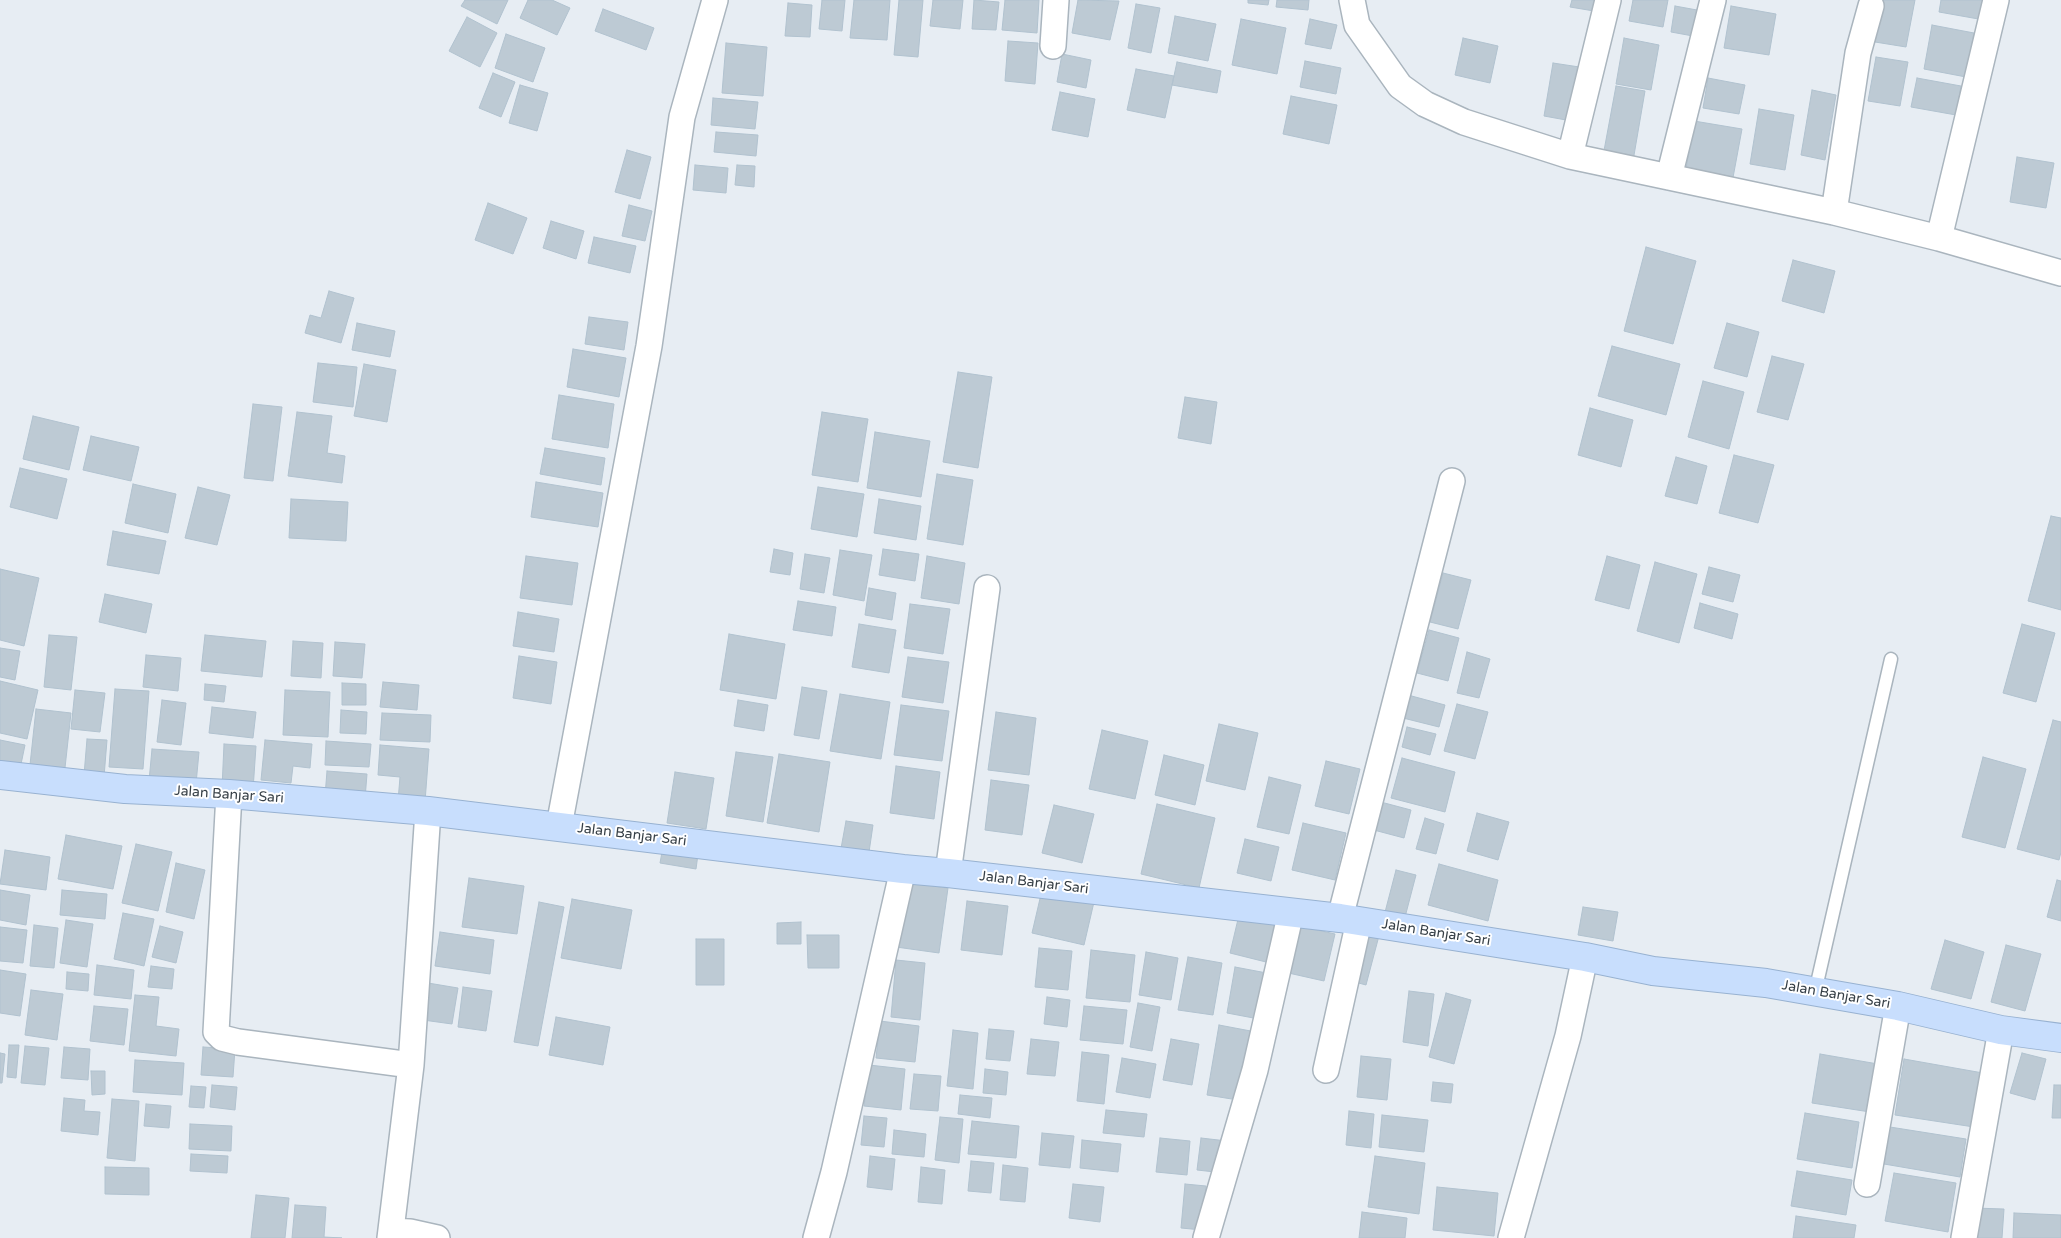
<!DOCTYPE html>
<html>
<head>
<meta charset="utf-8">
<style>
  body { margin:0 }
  canvas { display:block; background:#e7edf3 }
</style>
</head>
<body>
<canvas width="2061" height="1238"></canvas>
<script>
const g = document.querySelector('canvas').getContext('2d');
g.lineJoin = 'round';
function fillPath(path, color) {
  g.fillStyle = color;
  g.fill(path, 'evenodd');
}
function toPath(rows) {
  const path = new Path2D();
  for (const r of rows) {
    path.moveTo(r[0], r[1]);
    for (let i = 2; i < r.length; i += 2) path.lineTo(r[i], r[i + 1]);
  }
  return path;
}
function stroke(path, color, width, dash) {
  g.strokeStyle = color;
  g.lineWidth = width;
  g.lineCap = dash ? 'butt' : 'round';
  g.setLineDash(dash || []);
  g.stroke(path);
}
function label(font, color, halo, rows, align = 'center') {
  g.font = font + ' "Varela Round",sans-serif';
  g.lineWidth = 4;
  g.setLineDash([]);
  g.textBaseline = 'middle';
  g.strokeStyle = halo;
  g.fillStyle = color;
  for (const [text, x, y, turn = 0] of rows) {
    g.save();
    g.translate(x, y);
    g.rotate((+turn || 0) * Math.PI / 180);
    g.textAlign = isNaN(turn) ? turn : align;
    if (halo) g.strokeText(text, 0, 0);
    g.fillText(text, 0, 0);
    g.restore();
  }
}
const building = toPath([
  [465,0,508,0,497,24,461,6,465,0],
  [528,0,552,0,570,8,557,35,520,18,528,0],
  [822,0,845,0,842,31,819,29,822,0],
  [854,0,890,0,887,40,850,38,854,0],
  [899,0,923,0,918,57,894,55,899,0],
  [933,0,963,0,960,29,930,26,933,0],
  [974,0,999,2,996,30,972,29,974,0],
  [1005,0,1039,0,1037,33,1002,30,1005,0],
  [1078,0,1119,1,1110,40,1072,33,1078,0],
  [1248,0,1269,0,1268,5,1248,3,1248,0],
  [1277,0,1309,0,1308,10,1276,7,1277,0],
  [1572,0,1602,0,1600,12,1570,7,1572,0],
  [1633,0,1668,0,1663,27,1629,21,1633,0],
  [1882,0,1915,0,1906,47,1875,42,1882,0],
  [1941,0,1987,0,1984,20,1939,12,1941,0],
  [788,3,812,5,810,37,785,36,788,3],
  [1136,4,1160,8,1151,53,1128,48,1136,4],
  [1675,6,1697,10,1693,36,1671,32,1675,6],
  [1731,6,1776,14,1769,55,1724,48,1731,6],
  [603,9,654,28,646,50,595,31,603,9],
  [1175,16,1216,24,1208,61,1168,53,1175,16],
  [467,17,497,33,480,67,449,51,467,17],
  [1241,19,1286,28,1277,74,1232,65,1241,19],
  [1310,19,1337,25,1331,49,1305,44,1310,19],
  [1932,25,1974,33,1966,77,1924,69,1932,25],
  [506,34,545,48,533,82,495,68,506,34],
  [1463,38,1498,46,1490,83,1455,75,1463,38],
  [1624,38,1659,45,1651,90,1616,84,1624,38],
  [1008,41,1038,43,1035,84,1005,81,1008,41],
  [726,43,767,47,763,96,722,93,726,43],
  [1062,54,1091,60,1086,88,1057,82,1062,54],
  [1876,57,1908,62,1900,106,1868,101,1876,57],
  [1305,61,1341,68,1336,94,1300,87,1305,61],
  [1177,62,1221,71,1217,93,1172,85,1177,62],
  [1553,63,1586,68,1577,122,1544,116,1553,63],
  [1136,69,1174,76,1165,118,1127,110,1136,69],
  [493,73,515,82,501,117,479,108,493,73],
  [1708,78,1745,85,1739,114,1703,108,1708,78],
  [1917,78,1961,86,1956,115,1911,107,1917,78],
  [520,85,548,93,537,131,509,123,520,85],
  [1616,86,1645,91,1633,161,1603,156,1616,86],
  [1812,90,1836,95,1825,160,1801,155,1812,90],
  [1060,92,1095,99,1088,137,1052,130,1060,92],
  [1291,96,1337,105,1329,144,1283,134,1291,96],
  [713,98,758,102,755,129,711,125,713,98],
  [1759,109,1794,115,1785,170,1750,164,1759,109],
  [1694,121,1742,129,1732,183,1685,175,1694,121],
  [716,132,758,135,756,156,714,152,716,132],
  [627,150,651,157,640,199,615,192,627,150],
  [2017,157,2054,163,2046,208,2010,202,2017,157],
  [695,165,728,168,726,193,693,190,695,165],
  [737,165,755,166,754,187,735,185,737,165],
  [488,203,527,218,513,254,475,240,488,203],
  [629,205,652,211,645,241,622,236,629,205],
  [551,221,584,231,576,259,543,248,551,221],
  [594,237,636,246,630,273,588,263,594,237],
  [1646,247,1696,261,1673,344,1624,331,1646,247],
  [1793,260,1835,271,1824,313,1782,301,1793,260],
  [329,291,354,298,341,343,305,333,310,315,321,318,329,291],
  [589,317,628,322,624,350,585,344,589,317],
  [357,323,395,331,390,357,352,350,357,323],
  [1727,323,1759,332,1747,377,1714,368,1727,323],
  [1612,346,1680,364,1666,415,1598,396,1612,346],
  [573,349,626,358,619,397,567,387,573,349],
  [1772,356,1804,364,1788,420,1757,412,1772,356],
  [318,363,357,367,353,407,313,402,318,363],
  [364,364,396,370,387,422,354,416,364,364],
  [958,372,992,377,978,468,943,462,958,372],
  [1703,381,1744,392,1729,449,1688,437,1703,381],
  [559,395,614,404,608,448,552,439,559,395],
  [1185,397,1217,402,1211,444,1178,438,1185,397],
  [253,404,282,407,273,481,244,478,253,404],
  [1590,408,1633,420,1621,467,1578,455,1590,408],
  [297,412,332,416,327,453,345,456,342,483,288,476,297,412],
  [822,412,868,419,858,482,812,475,822,412],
  [33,416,79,427,69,470,23,459,33,416],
  [875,432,930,441,921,497,867,488,875,432],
  [91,436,139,447,131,481,83,470,91,436],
  [545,448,605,458,601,485,540,474,545,448],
  [1734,455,1774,465,1758,523,1719,513,1734,455],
  [1676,457,1707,466,1697,504,1665,496,1676,457],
  [20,468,67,479,57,519,10,507,20,468],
  [937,474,973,480,963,545,927,539,937,474],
  [536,482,603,493,598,527,531,517,536,482],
  [133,484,176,494,168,533,125,523,133,484],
  [198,487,230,495,217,545,185,538,198,487],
  [818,487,864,494,857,537,811,529,818,487],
  [291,499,348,502,346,541,289,538,291,499],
  [879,499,921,506,916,540,874,533,879,499],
  [2051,516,2061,518,2061,610,2028,601,2051,516],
  [113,531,166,541,159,574,107,565,113,531],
  [774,549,793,553,790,575,770,572,774,549],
  [883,549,919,554,915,581,879,575,883,549],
  [840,550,872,555,864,601,833,595,840,550],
  [805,554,830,558,824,593,800,589,805,554],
  [526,556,578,563,572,605,520,598,526,556],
  [927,556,965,563,959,604,921,598,927,556],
  [1607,556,1640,565,1629,609,1595,600,1607,556],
  [1655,562,1697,574,1679,643,1637,631,1655,562],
  [1709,567,1740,575,1733,602,1702,594,1709,567],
  [0,569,39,578,24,646,0,640,0,569],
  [1443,573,1471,580,1458,629,1430,622,1443,573],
  [869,588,896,593,892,620,865,615,869,588],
  [105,594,152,604,146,633,99,622,105,594],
  [798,601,836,607,832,636,793,630,798,601],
  [1700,603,1738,614,1732,639,1694,628,1700,603],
  [910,604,950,609,943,654,904,648,910,604],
  [518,612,559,619,554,652,513,646,518,612],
  [859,624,896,630,889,673,852,667,859,624],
  [2022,624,2055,633,2036,702,2003,693,2022,624],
  [1429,630,1459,638,1448,681,1417,673,1429,630],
  [729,634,785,644,776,699,720,690,729,634],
  [49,635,77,637,71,690,44,687,49,635],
  [205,635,266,641,262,677,201,671,205,635],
  [293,641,323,643,321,678,291,676,293,641],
  [335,642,365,644,362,678,333,676,335,642],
  [0,648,20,651,15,680,0,677,0,648],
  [1467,652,1490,659,1479,698,1457,693,1467,652],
  [146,655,181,658,178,691,143,687,146,655],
  [519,656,557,662,551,704,513,698,519,656],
  [908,657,949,662,943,703,902,697,908,657],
  [0,681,38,690,27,739,0,733,0,681],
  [383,682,419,685,417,710,380,707,383,682],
  [342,683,366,684,366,705,342,705,342,683],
  [205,684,226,686,224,702,204,700,205,684],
  [802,687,827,691,819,739,794,735,802,687],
  [115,689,149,691,143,769,109,767,115,689],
  [75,690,105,693,100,732,71,729,75,690],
  [285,690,330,692,328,737,283,735,285,690],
  [840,694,890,702,881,759,830,751,840,694],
  [1408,695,1445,705,1439,727,1403,718,1408,695],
  [162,700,186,703,181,745,157,742,162,700],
  [738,700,768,705,764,731,734,726,738,700],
  [1457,704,1488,712,1475,759,1444,751,1457,704],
  [901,705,949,711,942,761,894,755,901,705],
  [212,707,256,712,253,738,209,733,212,707],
  [36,709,71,713,64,777,29,774,36,709],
  [341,710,367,712,366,734,340,733,341,710],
  [996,712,1036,718,1029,775,988,770,996,712],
  [382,713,431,715,430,742,380,740,382,713],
  [2053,720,2061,722,2061,852,2059,860,2017,849,2053,720],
  [1219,724,1258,733,1245,790,1206,781,1219,724],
  [1407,727,1436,734,1430,755,1402,747,1407,727],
  [1102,730,1148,741,1135,799,1089,789,1102,730],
  [87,739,107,740,104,777,84,775,87,739],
  [0,740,25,745,20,769,0,765,0,740],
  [265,740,312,744,310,768,293,766,291,783,261,780,265,740],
  [326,741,371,744,369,767,325,765,326,741],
  [224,744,256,746,253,790,222,788,224,744],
  [380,745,429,749,425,802,398,801,400,777,378,775,380,745],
  [152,749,199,752,196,784,149,781,152,749],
  [736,752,773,757,763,822,726,816,736,752],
  [779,754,830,762,819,832,767,823,779,754],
  [1164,755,1204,765,1195,805,1155,795,1164,755],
  [1983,757,2026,769,2005,848,1962,837,1983,757],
  [1402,758,1455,772,1445,812,1391,798,1402,758],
  [1326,761,1360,769,1349,814,1315,806,1326,761],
  [896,766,940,772,934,819,890,813,896,766],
  [327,771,367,774,365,799,325,796,327,771],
  [675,772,714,778,706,829,667,823,675,772],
  [1269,777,1301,785,1289,834,1257,827,1269,777],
  [991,780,1029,785,1022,835,985,830,991,780],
  [1377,801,1411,810,1404,838,1370,829,1377,801],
  [1157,804,1215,818,1199,888,1141,874,1157,804],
  [1054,805,1094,814,1082,863,1042,853,1054,805],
  [1477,813,1509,822,1498,860,1467,851,1477,813],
  [1425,818,1444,824,1436,854,1416,849,1425,818],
  [846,821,873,825,868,859,840,854,846,821],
  [1303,823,1346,833,1335,880,1292,870,1303,823],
  [66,835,122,846,113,889,58,879,66,835],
  [1245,839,1279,847,1271,881,1237,873,1245,839],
  [664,841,699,847,696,869,660,863,664,841],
  [136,844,172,852,158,911,122,903,136,844],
  [5,850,50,857,46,890,0,884,5,850],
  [176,863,205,870,194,919,166,912,176,863],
  [1439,864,1498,880,1488,921,1428,905,1439,864],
  [1396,870,1416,875,1404,921,1384,916,1396,870],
  [469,878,524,886,517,934,462,927,469,878],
  [2057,880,2061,881,2061,921,2047,917,2057,880],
  [905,882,948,888,939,953,896,947,905,882],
  [0,890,30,895,26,925,0,920,0,890],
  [62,890,107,894,105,919,60,915,62,890],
  [1042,890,1094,902,1084,945,1032,933,1042,890],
  [572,899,632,910,621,969,561,958,572,899],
  [967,901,1008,906,1002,955,961,950,967,901],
  [539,902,564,907,538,1046,514,1042,539,902],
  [1583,907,1618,912,1613,941,1578,935,1583,907],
  [123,913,154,919,144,966,114,959,123,913],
  [1239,915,1279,924,1270,963,1230,953,1239,915],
  [66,920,93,924,87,967,60,963,66,920],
  [801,922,801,944,777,944,777,923,801,922],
  [34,925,58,928,54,968,30,966,34,925],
  [1295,925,1335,934,1324,981,1284,972,1295,925],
  [160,926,183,932,176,963,152,957,160,926],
  [1354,926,1380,932,1366,985,1340,978,1354,926],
  [0,927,27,930,23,963,0,961,0,927],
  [440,932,494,940,490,974,435,966,440,932],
  [807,935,839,935,839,968,808,968,807,935],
  [696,939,724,939,724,985,696,985,696,939],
  [1945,940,1984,952,1971,999,1931,989,1945,940],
  [2006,945,2041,954,2025,1011,1991,1002,2006,945],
  [1039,948,1072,951,1068,990,1035,987,1039,948],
  [1091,950,1135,955,1130,1002,1086,998,1091,950],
  [1146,952,1178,958,1171,1000,1139,995,1146,952],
  [1188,957,1222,963,1213,1015,1178,1010,1188,957],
  [896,960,925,963,920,1020,891,1017,896,960],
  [97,965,134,970,131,999,94,995,97,965],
  [151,966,174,969,172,989,148,987,151,966],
  [1235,967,1272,974,1264,1020,1227,1013,1235,967],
  [0,970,26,974,20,1016,0,1013,0,970],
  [67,972,89,974,88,991,66,989,67,972],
  [428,983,458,988,452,1024,423,1020,428,983],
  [463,987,492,991,486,1031,458,1027,463,987],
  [31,990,63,994,57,1040,25,1035,31,990],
  [1409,991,1434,994,1428,1046,1403,1042,1409,991],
  [1446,993,1471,1000,1454,1064,1429,1057,1446,993],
  [135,995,159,997,156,1026,179,1029,176,1056,129,1051,135,995],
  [1047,997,1070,1000,1067,1027,1044,1024,1047,997],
  [1138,1003,1160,1007,1152,1051,1130,1047,1138,1003],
  [94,1006,128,1009,124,1045,90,1041,94,1006],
  [1084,1006,1127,1010,1123,1044,1080,1040,1084,1006],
  [556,1017,610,1027,603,1065,549,1055,556,1017],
  [880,1021,919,1026,915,1062,876,1058,880,1021],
  [1219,1025,1256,1032,1244,1101,1207,1095,1219,1025],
  [989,1029,1014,1031,1010,1061,986,1059,989,1029],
  [953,1030,978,1033,973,1089,947,1086,953,1030],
  [1031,1039,1059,1042,1055,1076,1027,1074,1031,1039],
  [1171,1039,1199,1044,1192,1085,1163,1080,1171,1039],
  [9,1045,19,1045,16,1078,7,1077,9,1045],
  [25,1046,49,1048,45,1085,21,1083,25,1046],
  [64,1047,90,1049,88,1080,61,1078,64,1047],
  [203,1047,235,1049,233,1077,201,1075,203,1047],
  [1082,1052,1109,1055,1104,1104,1077,1101,1082,1052],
  [0,1053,5,1054,2,1083,0,1083,0,1053],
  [2022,1053,2046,1059,2035,1100,2010,1093,2022,1053],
  [1820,1054,1878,1064,1870,1112,1812,1103,1820,1054],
  [1361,1056,1391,1059,1387,1100,1357,1097,1361,1056],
  [1122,1058,1156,1064,1150,1098,1116,1092,1122,1058],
  [1904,1059,1983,1073,1974,1127,1895,1115,1904,1059],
  [135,1060,184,1063,182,1095,133,1092,135,1060],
  [869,1065,905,1069,901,1110,864,1106,869,1065],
  [985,1069,1008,1072,1006,1095,983,1093,985,1069],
  [91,1071,105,1071,105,1094,92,1095,91,1071],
  [914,1074,941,1076,938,1111,910,1109,914,1074],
  [1433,1082,1453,1084,1451,1103,1431,1101,1433,1082],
  [212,1085,237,1087,235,1110,210,1107,212,1085],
  [2054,1085,2061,1085,2061,1118,2052,1118,2054,1085],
  [191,1086,206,1087,204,1108,189,1107,191,1086],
  [960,1095,992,1098,990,1118,958,1114,960,1095],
  [64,1098,85,1100,84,1111,100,1112,98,1135,61,1131,64,1098],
  [112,1099,139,1101,135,1161,107,1158,112,1099],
  [146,1104,171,1106,169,1128,144,1126,146,1104],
  [1106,1110,1147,1114,1144,1137,1103,1133,1106,1110],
  [1349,1111,1374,1114,1371,1148,1346,1145,1349,1111],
  [1805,1113,1859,1122,1852,1168,1797,1159,1805,1113],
  [1382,1115,1428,1120,1424,1152,1379,1147,1382,1115],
  [864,1116,887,1118,884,1147,861,1145,864,1116],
  [940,1117,963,1119,959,1163,935,1160,940,1117],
  [972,1121,1019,1126,1016,1158,968,1154,972,1121],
  [190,1124,232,1126,231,1151,189,1149,190,1124],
  [1890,1127,1966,1139,1960,1177,1884,1164,1890,1127],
  [894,1130,926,1134,924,1157,892,1154,894,1130],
  [1042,1133,1074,1136,1070,1168,1039,1165,1042,1133],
  [1160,1138,1190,1141,1187,1175,1156,1172,1160,1138],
  [1201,1138,1227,1141,1224,1173,1197,1170,1201,1138],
  [1082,1140,1121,1144,1118,1172,1080,1168,1082,1140],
  [191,1154,228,1156,227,1173,190,1171,191,1154],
  [870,1156,895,1159,892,1190,867,1187,870,1156],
  [1375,1156,1425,1163,1419,1214,1368,1207,1375,1156],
  [971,1161,994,1163,991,1193,968,1191,971,1161],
  [1003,1165,1028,1168,1025,1202,1000,1200,1003,1165],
  [105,1167,149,1168,149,1195,105,1194,105,1167],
  [921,1167,945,1170,942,1204,918,1202,921,1167],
  [1797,1171,1852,1180,1846,1215,1791,1206,1797,1171],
  [1894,1173,1956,1183,1948,1232,1885,1221,1894,1173],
  [1073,1184,1104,1187,1100,1222,1069,1218,1073,1184],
  [1185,1184,1206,1186,1202,1230,1181,1228,1185,1184],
  [1437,1187,1498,1193,1494,1236,1433,1230,1437,1187],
  [256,1195,289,1198,285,1238,251,1238,256,1195],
  [295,1205,326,1207,324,1237,342,1238,292,1238,295,1205],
  [1974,1208,2004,1209,2002,1238,1972,1238,1974,1208],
  [1362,1212,1407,1218,1405,1238,1359,1238,1362,1212],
  [2014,1213,2061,1215,2061,1238,2013,1238,2014,1213],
  [1796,1216,1856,1225,1854,1238,1793,1238,1796,1216]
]);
const lane = toPath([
  [1815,992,1891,659]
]);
const street = toPath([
  [1352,0,1357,25,1400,86,1425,104,1464,122,1570,156,1834,212,1939,238,2061,273],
  [1053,46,1056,0],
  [1570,156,1608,0],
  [1669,177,1713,0],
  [1834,212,1858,53,1871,6],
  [1939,238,1996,0],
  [229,794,216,1032,222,1038,238,1042,411,1065],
  [559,826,649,346,682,117,715,0],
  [948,873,987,588],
  [1340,918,1452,481],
  [1326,1070,1359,921],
  [1867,1184,1898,1006],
  [391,1231,410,1232,437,1238],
  [390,1238,411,1065,428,811],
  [816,1238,834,1172,903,869],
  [1206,1238,1255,1070,1291,912],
  [1511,1238,1568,1036,1585,957],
  [1964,1238,2001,1030]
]);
const secondary = toPath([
  [0,775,125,789,229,794,428,811,903,869,948,873,1340,918,1585,957,1653,971,1766,983,1898,1006,2001,1030,2061,1038]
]);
const streetNames = [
  ["Jalan Banjar Sari",229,795,4],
  ["Jalan Banjar Sari",632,835,7],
  ["Jalan Banjar Sari",1034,883,7],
  ["Jalan Banjar Sari",1436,933,9],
  ["Jalan Banjar Sari",1836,995,10]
];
fillPath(building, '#bdcad4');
stroke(building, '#b1c2cf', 1);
stroke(lane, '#aab5be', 15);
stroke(street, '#aab5be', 28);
stroke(secondary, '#98b2d1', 30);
stroke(lane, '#fff', 12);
stroke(street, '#fff', 25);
stroke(secondary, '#c8defd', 28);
label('14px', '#363f46', '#fff', streetNames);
</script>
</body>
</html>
